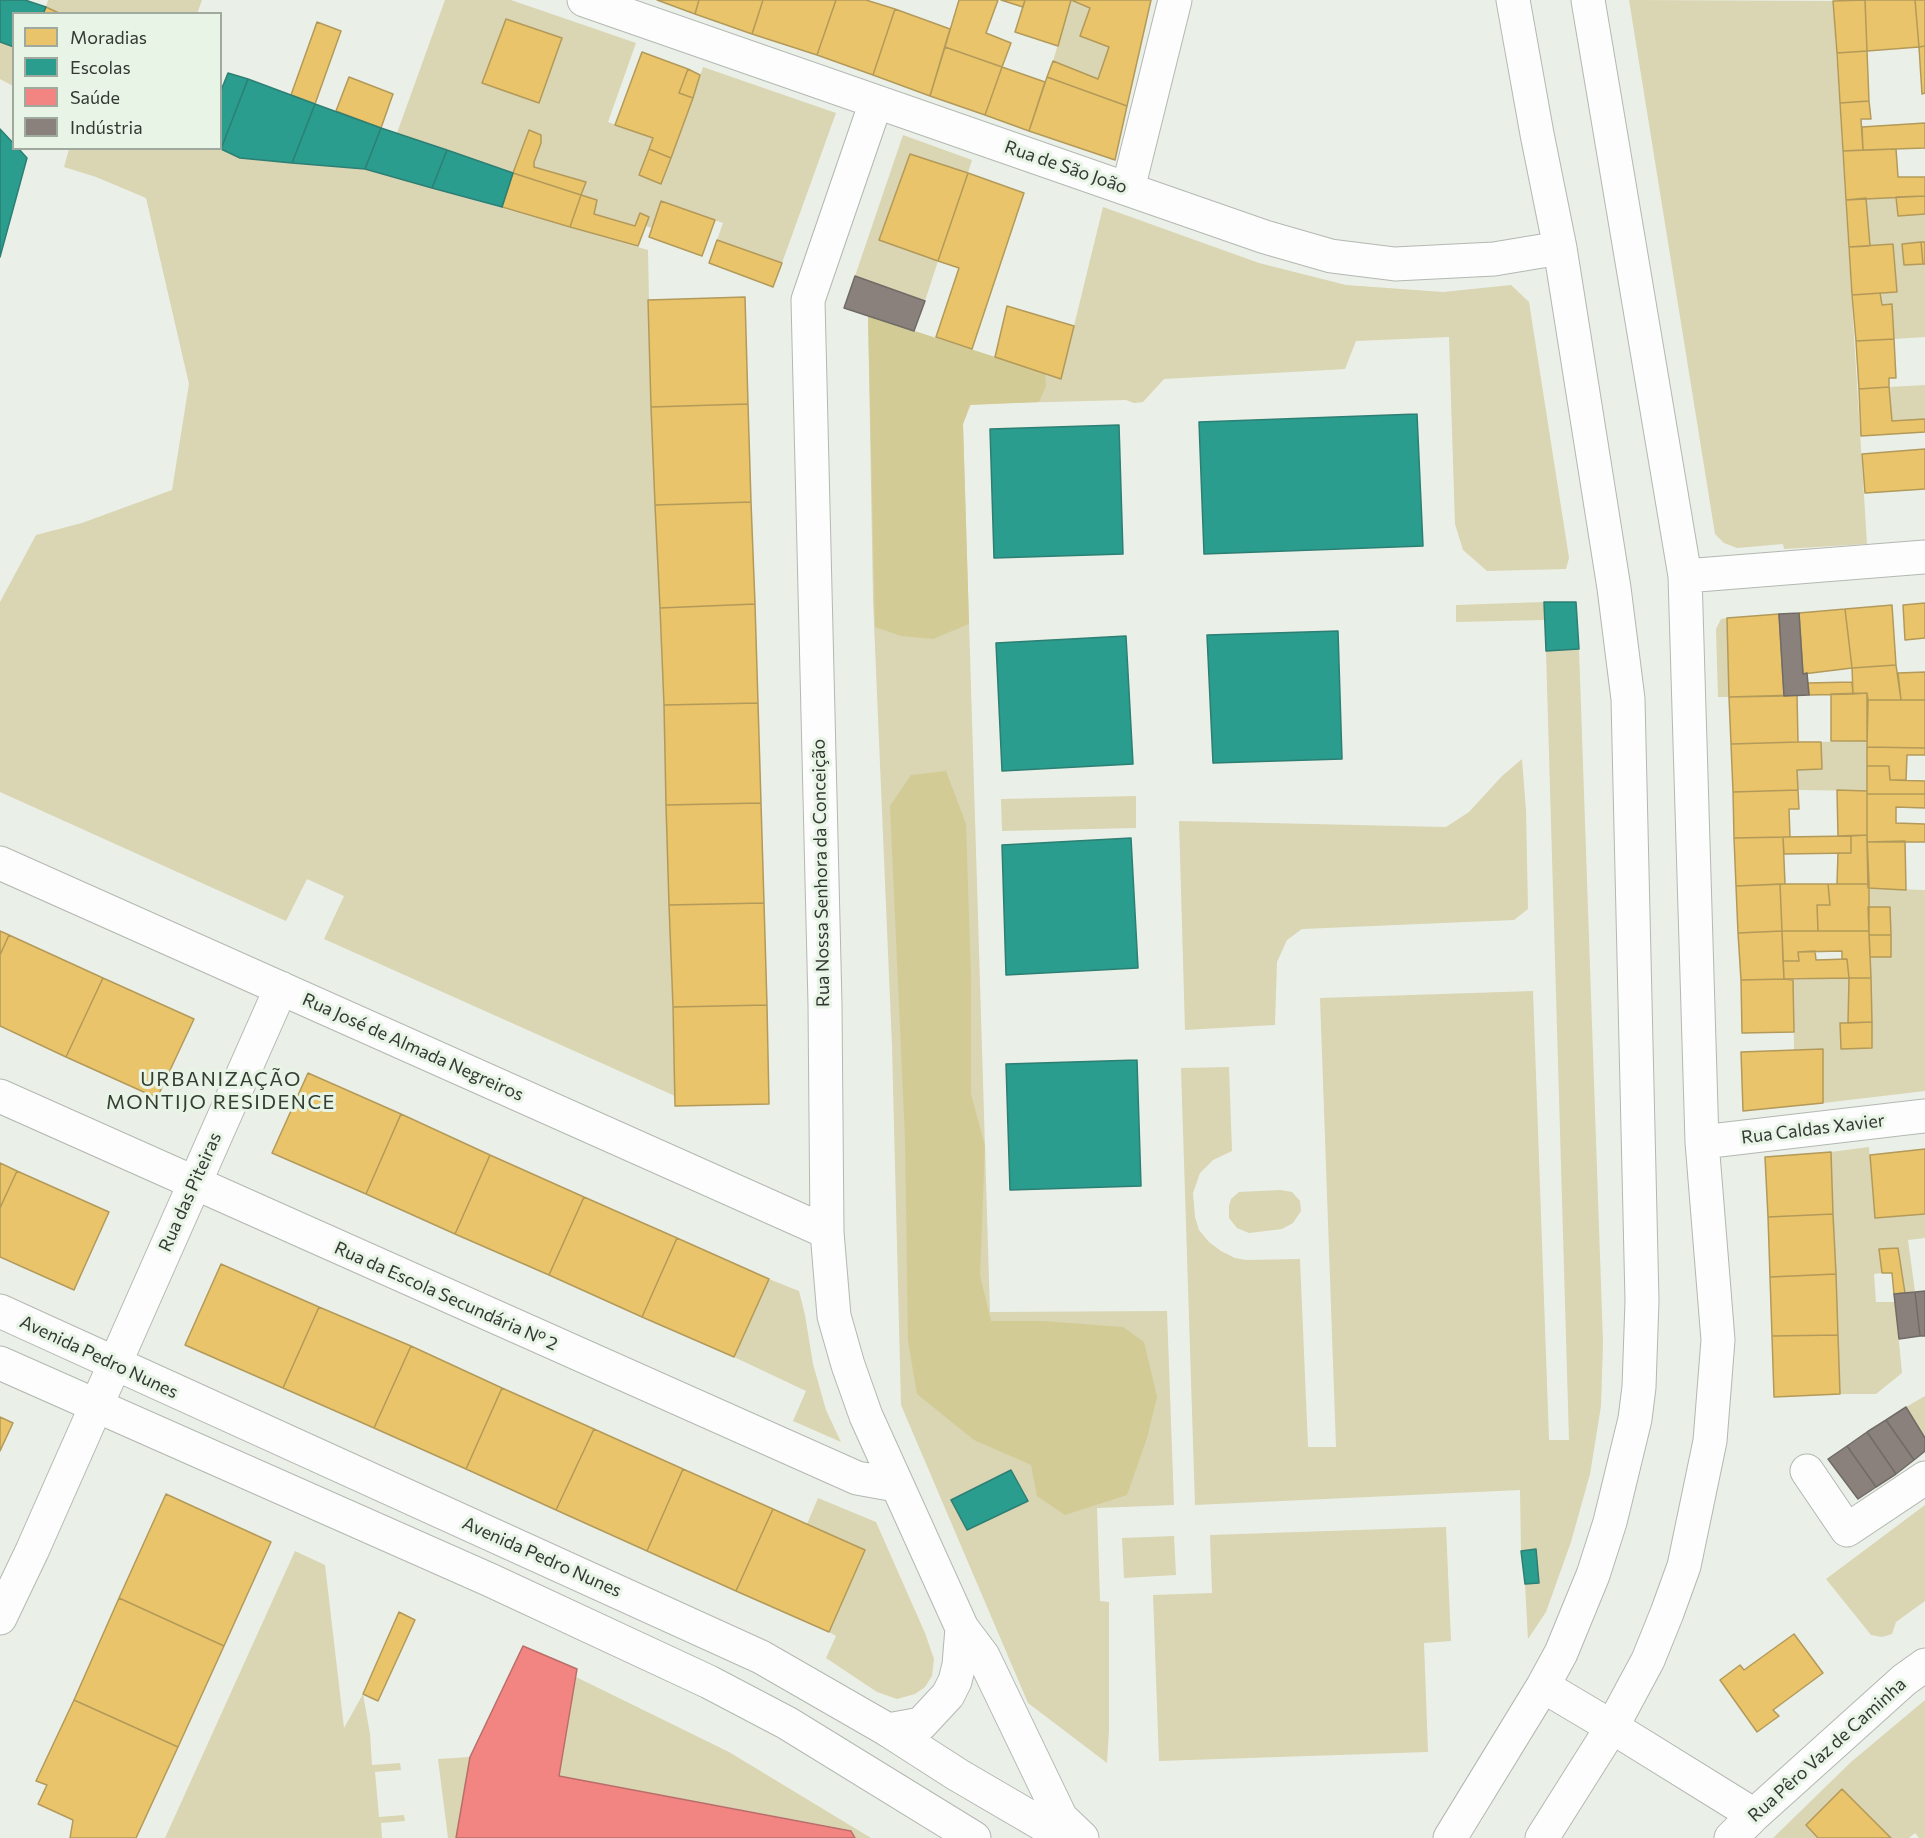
<!DOCTYPE html>
<html>
<head>
<meta charset="utf-8">
<style>
  body { margin:0 }
  #map { position:relative; width:1925px; height:1838px; overflow:hidden; background:#eaf0e8; font-family:Commissioner,sans-serif }
  canvas { display:block }
  .legend { position:absolute; left:12px; top:12px; width:210px; height:138px; box-sizing:border-box; background:#e8f4e5; border:2px solid #a0a99e; margin:0; padding:8px 10px; list-style:none; font-size:18px; color:#343933 }
  .legend li { display:flex; align-items:center; gap:12px; height:30px }
  .legend b { width:30px; border:2px solid #a0a99e }
</style>
</head>
<body>
<div id="map">
<canvas width="1925" height="1838"></canvas>
<ul class="legend">
<li><b style="height:16px;background:#e9c46a"></b>Moradias</li>
<li><b style="height:16px;background:#2a9d8f"></b>Escolas</li>
<li><b style="height:16px;background:#f28482"></b>Saúde</li>
<li><b style="height:16px;background:#8a817c"></b>Indústria</li>
</ul>
</div>
<script>
const g = document.querySelector('canvas').getContext('2d');
g.lineJoin = 'round';
function fillPath(path, color) {
  g.fillStyle = color;
  g.fill(path, 'evenodd');
}
function toPath(rows) {
  const path = new Path2D();
  for (const r of rows) {
    path.moveTo(r[0], r[1]);
    for (let i = 2; i < r.length; i += 2) path.lineTo(r[i], r[i + 1]);
  }
  return path;
}
function stroke(path, color, width, dash) {
  g.strokeStyle = color;
  g.lineWidth = width;
  g.lineCap = dash ? 'butt' : 'round';
  g.setLineDash(dash || []);
  g.stroke(path);
}
function label(font, color, halo, rows, align = 'center') {
  g.font = font + ' Commissioner,sans-serif';
  g.lineWidth = 6;
  g.setLineDash([]);
  g.textBaseline = 'middle';
  g.strokeStyle = halo;
  g.fillStyle = color;
  for (const [text, x, y, turn = 0] of rows) {
    g.save();
    g.translate(x, y);
    g.rotate((+turn || 0) * Math.PI / 180);
    g.textAlign = isNaN(turn) ? turn : align;
    if (halo) g.strokeText(text, 0, 0);
    g.fillText(text, 0, 0);
    g.restore();
  }
}
const green = toPath([
  [48,0,202,0,197,14,61,14,46,7],
  [445,0,511,0,636,43,608,122,653,138,639,175,693,98,703,67,836,113,782,263,717,240,723,223,662,201,652,228,646,226,649,217,640,213,635,226,594,214,597,200,581,195,585,182,534,167,534,162,541,143,541,134,528,131,513,173,397,133],
  [506,19,562,38,539,102,482,83],
  [1629,0,1833,1,1867,544,1784,549,1783,544,1737,548,1724,543,1715,534],
  [1071,1,1090,8,1081,36,1109,47,1098,79,1053,61],
  [0,42,13,47,13,86,0,79],
  [903,135,972,160,968,173,910,154,879,239,938,261,925,301,855,276],
  [69,149,220,149,240,158,365,169,648,250,651,407,664,705,675,1096,324,939,344,896,307,879,286,921,0,792,0,602,36,535,82,523,172,490,189,384,146,198,96,177,64,167],
  [1896,197,1898,216,1925,214,1925,242,1902,244,1925,264,1925,337,1894,339,1891,304,1882,305,1880,293,1897,292,1893,244,1870,246,1866,198],
  [1103,207,1259,263,1346,285,1443,292,1511,285,1529,302,1569,558,1566,569,1487,571,1463,550,1455,524,1449,337,1356,341,1345,369,1164,379,1143,402,1134,403,1126,400,971,404,963,424,990,1312,1167,1311,1174,1505,1097,1508,1100,1601,1109,1602,1109,1731,1107,1763,1028,1703,901,1405,892,1046,873,600,868,316,1061,379],
  [1925,385,1925,419,1892,421,1889,387],
  [1544,602,1544,620,1456,622,1456,605],
  [1727,618,1729,697,1718,697,1716,629,1721,619],
  [1579,649,1603,1343,1601,1406,1590,1474,1571,1542,1546,1612,1528,1639,1525,1584,1539,1583,1536,1550,1521,1551,1520,1490,1195,1505,1181,1068,1229,1067,1232,1151,1213,1160,1200,1173,1193,1193,1195,1217,1199,1230,1209,1242,1221,1251,1235,1258,1246,1260,1300,1259,1308,1447,1336,1447,1320,998,1533,991,1549,1440,1569,1440,1546,651],
  [1867,741,1867,791,1798,790,1797,770,1822,769,1821,742],
  [1522,759,1526,810,1528,909,1514,920,1302,929,1287,940,1277,962,1275,1025,1185,1030,1179,821,1446,827,1469,812,1502,776],
  [1136,796,1136,828,1002,831,1001,799],
  [1868,888,1925,890,1925,1091,1823,1103,1794,1050,1793,980,1849,978,1848,1023,1840,1023,1841,1048,1872,1048,1870,957,1891,957,1891,935,1890,907,1868,907],
  [1869,1147,1875,1218,1925,1214,1925,1238,1908,1240,1915,1292,1905,1293,1898,1248,1879,1249,1882,1273,1874,1274,1876,1302,1895,1302,1902,1373,1876,1394,1840,1394,1831,1152],
  [1280,1190,1292,1192,1300,1201,1301,1211,1293,1223,1282,1229,1249,1233,1237,1228,1229,1218,1229,1206,1231,1199,1239,1192],
  [769,1279,799,1291,805,1315,813,1364,826,1410,841,1442,793,1421,806,1391,734,1357],
  [1925,1396,1925,1438,1906,1407],
  [818,1498,876,1522,925,1633,934,1659,932,1676,925,1687,915,1694,897,1699,877,1692,826,1658,836,1636,829,1632,865,1550,807,1524],
  [1925,1505,1925,1601,1896,1622,1892,1634,1882,1637,1871,1635,1826,1579],
  [1446,1527,1451,1641,1424,1643,1428,1752,1159,1761,1153,1595,1212,1593,1210,1535],
  [1174,1536,1176,1575,1124,1578,1122,1538],
  [295,1551,325,1565,344,1728,363,1694,370,1734,372,1765,400,1763,401,1770,375,1772,379,1817,404,1815,405,1821,381,1823,382,1838,165,1838],
  [576,1677,729,1752,871,1838,855,1838,850,1830,559,1776],
  [1925,1700,1925,1838,1919,1838,1915,1833,1909,1838,1891,1838,1842,1789,1806,1825,1818,1838,1773,1838,1851,1762],
  [470,1757,456,1838,448,1838,438,1759]
]);
const forest = toPath([
  [868,316,1045,373,1046,386,1039,402,970,405,963,424,969,624,933,639,901,636,875,627],
  [946,771,966,824,971,978,971,1094,985,1146,980,1275,991,1321,1043,1321,1123,1327,1144,1342,1157,1397,1147,1438,1127,1495,1065,1515,1037,1496,1031,1465,974,1440,917,1394,908,1341,905,1138,890,806,911,775]
]);
const homes = toPath([
  [657,0,699,0,695,14,657,0],
  [699,0,763,0,752,34,695,14,699,0],
  [763,0,836,0,817,55,752,34,763,0],
  [836,0,866,0,895,9,873,75,817,55,836,0],
  [959,0,998,0,986,33,1011,43,1002,67,945,47,959,0],
  [1001,0,1025,0,1023,7,1001,0],
  [1025,0,1071,0,1058,46,1015,32,1025,0],
  [1071,0,1151,0,1127,106,1047,77,1053,61,1098,79,1109,47,1080,36,1090,8,1071,0],
  [1865,0,1915,0,1919,47,1867,51,1865,0],
  [1865,0,1867,51,1837,53,1833,1,1865,0],
  [1915,0,1925,0,1925,46,1919,47,1915,0],
  [46,7,61,14,43,14,46,7],
  [895,9,950,29,930,96,873,75,895,9],
  [506,19,562,38,539,103,482,83,506,19],
  [317,22,341,31,315,104,291,95,317,22],
  [1925,46,1925,93,1922,94,1919,47,1925,46],
  [945,47,1002,67,985,115,930,96,945,47],
  [1867,51,1869,101,1840,103,1837,53,1867,51],
  [642,52,688,69,679,93,693,98,671,158,649,149,653,138,615,125,642,52],
  [1002,67,1045,82,1029,131,985,115,1002,67],
  [688,69,700,75,693,98,679,93,688,69],
  [349,77,393,94,381,128,336,111,349,77],
  [1047,77,1127,106,1115,160,1029,131,1047,77],
  [1869,101,1871,119,1861,119,1863,150,1843,151,1840,103,1869,101],
  [1925,123,1925,148,1863,150,1862,127,1925,123],
  [529,130,541,135,541,143,534,162,534,167,586,182,581,195,513,173,529,130],
  [649,149,671,158,661,184,639,175,649,149],
  [1896,149,1898,177,1925,177,1925,196,1846,200,1843,151,1896,149],
  [910,154,968,173,938,261,879,240,910,154],
  [513,173,581,195,570,227,502,207,513,173],
  [968,173,1024,193,972,349,936,337,959,268,938,261,968,173],
  [581,195,597,200,594,214,635,226,640,213,649,217,638,246,570,227,581,195],
  [1925,196,1925,214,1898,216,1896,197,1925,196],
  [1866,198,1870,246,1849,247,1846,200,1866,198],
  [661,201,715,220,702,256,649,237,661,201],
  [717,240,782,263,773,287,709,263,717,240],
  [1921,242,1925,242,1925,264,1923,264,1921,242],
  [1921,242,1923,264,1904,265,1902,244,1921,242],
  [1893,244,1897,292,1852,295,1849,247,1893,244],
  [1880,293,1882,305,1892,304,1894,339,1856,341,1852,295,1880,293],
  [745,297,748,404,651,407,648,300,745,297],
  [1007,306,1074,326,1061,379,995,357,1007,306],
  [1894,339,1896,378,1889,378,1889,387,1859,389,1856,341,1894,339],
  [1889,387,1892,421,1925,419,1925,432,1861,436,1859,389,1889,387],
  [748,404,751,502,655,505,651,407,748,404],
  [1925,449,1925,489,1865,493,1862,454,1925,449],
  [751,502,755,604,660,608,655,505,751,502],
  [1925,603,1925,638,1905,640,1903,605,1925,603],
  [755,604,758,703,664,705,660,608,755,604],
  [1892,605,1896,665,1852,668,1845,609,1892,605],
  [1845,609,1852,668,1803,674,1799,613,1845,609],
  [1779,614,1784,696,1729,697,1727,618,1779,614],
  [1896,665,1901,700,1868,700,1867,693,1853,694,1852,668,1896,665],
  [1925,672,1925,700,1901,700,1898,673,1925,672],
  [1852,682,1853,694,1809,695,1808,683,1852,682],
  [1867,693,1867,741,1831,741,1831,694,1867,693],
  [1797,695,1798,742,1731,744,1729,697,1797,695],
  [1868,700,1925,700,1925,748,1867,747,1868,700],
  [758,703,761,803,666,805,664,705,758,703],
  [1798,742,1821,742,1822,769,1797,770,1798,790,1733,792,1731,744,1798,742],
  [1867,747,1925,748,1925,755,1907,755,1906,780,1890,780,1889,766,1867,766,1867,747],
  [1867,766,1889,766,1890,780,1925,781,1925,794,1867,794,1867,766],
  [1798,790,1799,809,1789,809,1790,837,1734,838,1733,792,1798,790],
  [1837,790,1867,791,1867,835,1838,836,1837,790],
  [1867,794,1925,794,1925,808,1896,807,1896,823,1925,824,1925,842,1867,842,1867,794],
  [761,803,764,903,669,905,666,805,761,803],
  [1867,835,1869,884,1837,884,1838,853,1851,853,1851,836,1867,835],
  [1851,836,1851,853,1784,854,1783,837,1851,836],
  [1783,837,1785,884,1736,886,1734,838,1783,837],
  [1905,841,1906,890,1868,888,1867,842,1905,841],
  [1780,884,1782,931,1738,933,1736,886,1780,884],
  [1780,884,1828,884,1830,905,1817,905,1818,931,1782,931,1780,884],
  [1828,884,1869,884,1869,931,1818,931,1817,905,1830,905,1828,884],
  [764,903,767,1005,673,1007,669,905,764,903],
  [1868,907,1890,907,1891,935,1869,935,1868,907],
  [0,931,9,935,0,955,0,931],
  [1782,931,1784,979,1741,980,1738,933,1782,931],
  [1782,931,1869,931,1871,978,1849,978,1847,959,1842,959,1842,951,1798,952,1799,961,1783,961,1782,931],
  [9,935,103,978,66,1057,0,1026,0,955,9,935],
  [1869,935,1891,935,1891,957,1870,957,1869,935],
  [1815,951,1816,960,1847,959,1849,978,1784,979,1783,961,1799,961,1798,952,1815,951],
  [103,978,194,1019,157,1098,66,1057,103,978],
  [1849,978,1871,978,1872,1022,1848,1023,1849,978],
  [1784,979,1793,980,1794,1032,1742,1033,1741,980,1784,979],
  [767,1005,769,1104,675,1106,673,1007,767,1005],
  [1872,1022,1872,1048,1841,1049,1840,1023,1872,1022],
  [1823,1049,1823,1103,1743,1111,1741,1052,1823,1049],
  [308,1073,401,1114,366,1194,272,1153,308,1073],
  [401,1114,490,1155,455,1234,366,1194,401,1114],
  [1925,1149,1925,1214,1875,1218,1870,1155,1925,1149],
  [1831,1152,1833,1214,1768,1217,1765,1157,1831,1152],
  [490,1155,584,1197,549,1275,455,1234,490,1155],
  [0,1163,17,1171,0,1208,0,1163],
  [17,1171,109,1212,74,1290,0,1257,0,1208,17,1171],
  [584,1197,677,1238,642,1317,549,1275,584,1197],
  [1833,1214,1836,1274,1770,1277,1768,1217,1833,1214],
  [677,1238,769,1279,734,1357,642,1317,677,1238],
  [1898,1248,1905,1293,1894,1294,1892,1273,1882,1273,1879,1249,1898,1248],
  [221,1264,319,1307,283,1388,185,1345,221,1264],
  [1836,1274,1838,1335,1772,1336,1770,1277,1836,1274],
  [319,1307,411,1346,374,1428,283,1388,319,1307],
  [1838,1335,1840,1394,1774,1397,1772,1336,1838,1335],
  [411,1346,502,1388,466,1469,374,1428,411,1346],
  [502,1388,594,1429,556,1510,466,1469,502,1388],
  [0,1417,13,1423,0,1451,0,1417],
  [594,1429,683,1469,647,1551,556,1510,594,1429],
  [683,1469,773,1509,736,1591,647,1551,683,1469],
  [166,1494,271,1542,224,1646,119,1598,166,1494],
  [773,1509,865,1550,829,1632,736,1591,773,1509],
  [119,1598,224,1646,178,1747,74,1700,119,1598],
  [399,1612,415,1620,378,1701,363,1694,399,1612],
  [1794,1634,1823,1673,1773,1710,1779,1716,1757,1732,1720,1680,1740,1665,1744,1670,1794,1634],
  [74,1700,178,1747,136,1838,70,1838,73,1820,38,1804,47,1785,36,1781,74,1700],
  [1842,1789,1891,1838,1818,1838,1806,1825,1842,1789]
]);
const schools = toPath([
  [0,0,25,0,46,7,43,14,14,14,14,47,0,42,0,0],
  [228,73,248,79,221,149,220,93,228,73],
  [248,79,315,104,292,163,240,158,221,149,248,79],
  [315,104,381,128,365,169,292,163,315,104],
  [381,128,447,150,432,188,365,169,381,128],
  [0,129,14,144,14,148,18,148,27,158,0,257,0,129],
  [447,150,513,173,502,207,432,188,447,150],
  [1417,414,1423,546,1204,554,1199,422,1417,414],
  [1119,425,1123,554,994,558,990,429,1119,425],
  [1544,602,1576,602,1579,649,1546,651,1544,602],
  [1338,631,1342,759,1213,763,1207,635,1338,631],
  [1126,636,1133,764,1002,771,996,643,1126,636],
  [1131,838,1138,968,1006,975,1002,845,1131,838],
  [1137,1060,1141,1186,1010,1190,1006,1064,1137,1060],
  [1011,1470,1028,1501,967,1530,951,1500,1011,1470],
  [1536,1549,1539,1583,1525,1584,1521,1551,1536,1549]
]);
const health = toPath([
  [523,1646,577,1669,559,1776,851,1831,855,1838,456,1838,470,1757,523,1646]
]);
const industry = toPath([
  [855,276,925,301,914,331,844,308,855,276],
  [1799,613,1803,674,1807,673,1809,695,1784,696,1779,614,1799,613],
  [1925,1291,1925,1336,1920,1336,1915,1292,1925,1291],
  [1915,1292,1920,1336,1899,1339,1894,1294,1915,1292],
  [1906,1407,1925,1438,1925,1451,1914,1460,1886,1420,1906,1407],
  [1886,1420,1914,1460,1896,1474,1867,1432,1886,1420],
  [1867,1432,1896,1474,1876,1487,1847,1446,1867,1432],
  [1847,1446,1876,1487,1858,1499,1828,1459,1847,1446]
]);
const street = toPath([
  [584,0,1265,237,1331,256,1395,264,1494,259,1560,248],
  [876,102,808,300,825,1004,827,1232,834,1316,848,1365,866,1416,962,1628,983,1656,1061,1818,1082,1838],
  [1128,189,1175,0],
  [1685,576,1925,557],
  [0,863,827,1232],
  [0,1096,857,1478,896,1485],
  [1702,1142,1925,1116],
  [1807,1471,1847,1530,1925,1478],
  [0,1618,32,1551,281,988],
  [1543,1686,1612,1727,1754,1815],
  [888,1730,921,1724,948,1695,955,1681,959,1665,962,1628],
  [1450,1838,1543,1686,1561,1653,1593,1575,1610,1522,1635,1419,1639,1387,1642,1301,1628,699,1614,588,1560,248,1537,134,1513,0],
  [1542,1838,1612,1727,1648,1660,1667,1613,1684,1566,1710,1441,1718,1340,1702,1142,1685,576,1588,0],
  [1731,1838,1754,1815,1904,1680,1925,1665]
]);
const secondary = toPath([
  [0,1311,761,1657,888,1730,958,1775,1066,1838],
  [0,1363,490,1580,709,1682,787,1723,974,1838]
]);
const streetNames = [
  ["Rua de São João",1066,167,19],
  ["Rua Nossa Senhora da Conceição",821,873,-91],
  ["Rua José de Almada Negreiros",413,1047,24],
  ["Rua Caldas Xavier",1813,1129,-7],
  ["Rua das Piteiras",190,1192,-66],
  ["Rua da Escola Secundária Nº 2",446,1296,24],
  ["Avenida Pedro Nunes",99,1357,25],
  ["Avenida Pedro Nunes",542,1557,24],
  ["Rua Pêro Vaz de Caminha",1827,1750,-42]
];
const neighbourhoodNames = [
  ["URBANIZAÇÃO",221,1079],
  ["MONTIJO RESIDENCE",221,1102]
];
fillPath(green, '#dad5b2');
fillPath(forest, '#d3cb95');
fillPath(homes, '#e9c46a');
stroke(homes, '#b39a5a', 1.5);
fillPath(schools, '#2a9d8f');
stroke(schools, '#2d7f73', 1.5);
fillPath(health, '#f28482');
stroke(health, '#b96e6a', 1.5);
fillPath(industry, '#8a817c');
stroke(industry, '#706b66', 1.5);
stroke(street, '#b3b8b2', 35);
stroke(secondary, '#b3b8b2', 35);
stroke(street, '#fcfdfc', 33);
stroke(secondary, '#fcfdfc', 33);
label('18px', '#343933', '#e8f4e5', streetNames);
g.letterSpacing = '1.5px';
label('20px', '#353e32', '#e8f4e5', neighbourhoodNames);
g.letterSpacing = '0px';
</script>
</body>
</html>
